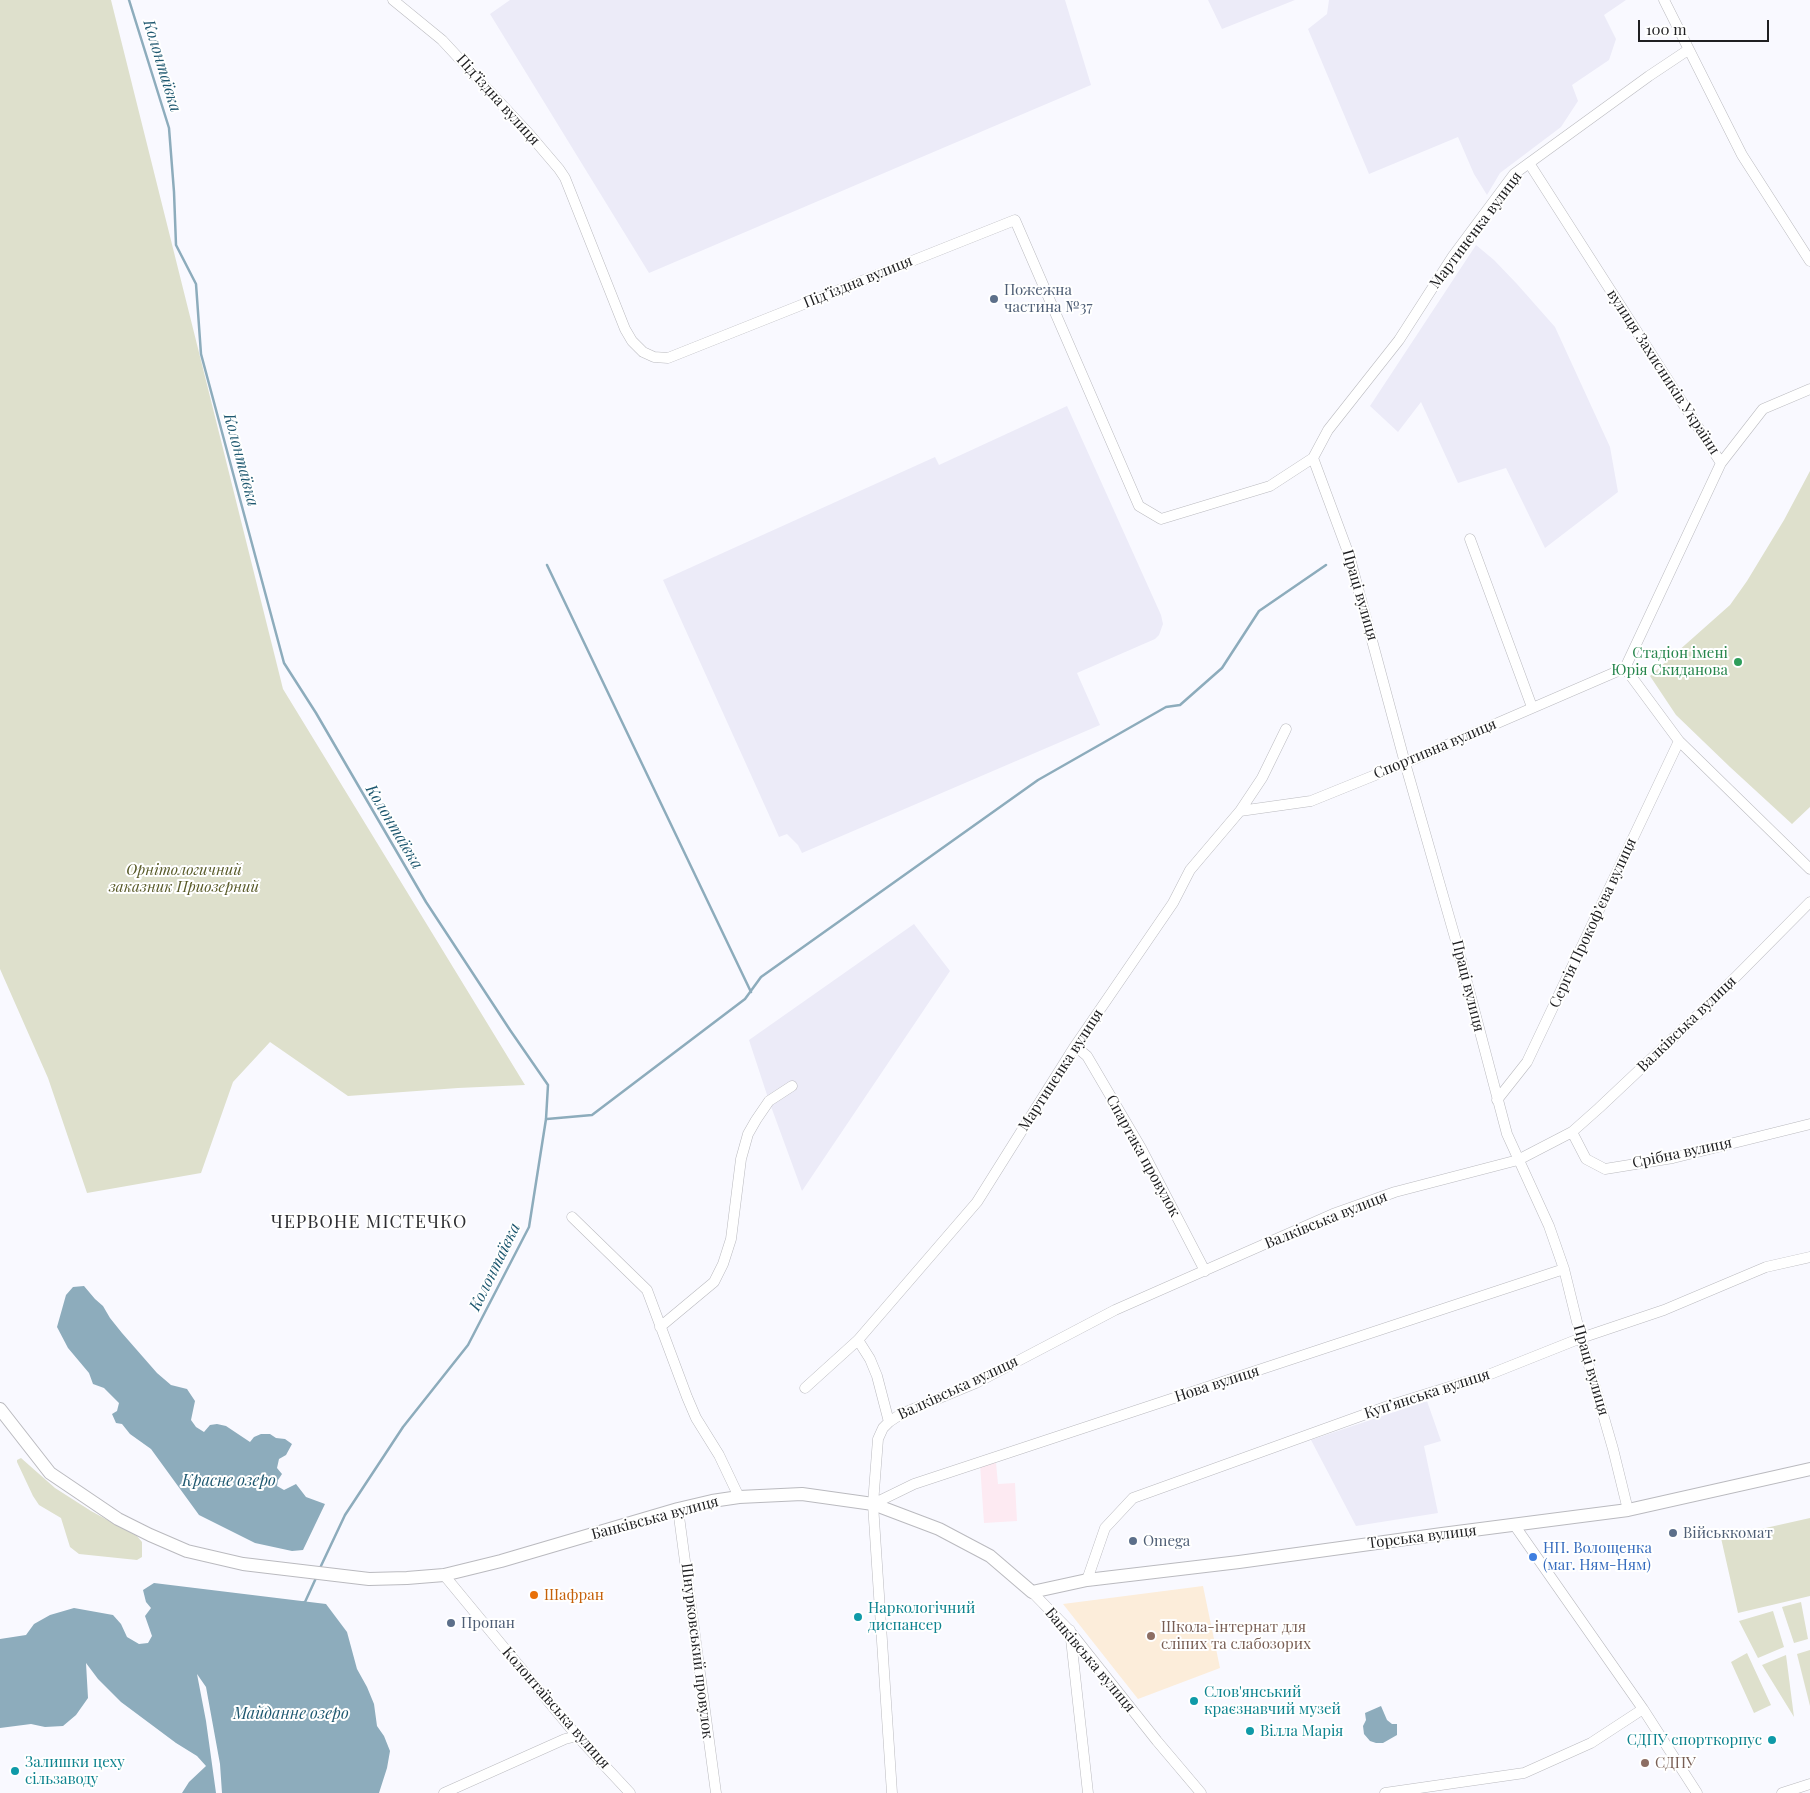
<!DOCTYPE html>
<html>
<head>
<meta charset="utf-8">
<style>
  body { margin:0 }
  #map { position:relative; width:1810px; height:1793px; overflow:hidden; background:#f9f9ff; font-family:"Playfair Display",serif }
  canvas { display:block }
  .scale { position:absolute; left:1638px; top:20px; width:131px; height:22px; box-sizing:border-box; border:2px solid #202022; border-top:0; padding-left:6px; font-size:15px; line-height:18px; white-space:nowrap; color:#202022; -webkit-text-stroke:4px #fff; paint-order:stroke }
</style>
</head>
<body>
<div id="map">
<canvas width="1810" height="1793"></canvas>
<div class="scale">100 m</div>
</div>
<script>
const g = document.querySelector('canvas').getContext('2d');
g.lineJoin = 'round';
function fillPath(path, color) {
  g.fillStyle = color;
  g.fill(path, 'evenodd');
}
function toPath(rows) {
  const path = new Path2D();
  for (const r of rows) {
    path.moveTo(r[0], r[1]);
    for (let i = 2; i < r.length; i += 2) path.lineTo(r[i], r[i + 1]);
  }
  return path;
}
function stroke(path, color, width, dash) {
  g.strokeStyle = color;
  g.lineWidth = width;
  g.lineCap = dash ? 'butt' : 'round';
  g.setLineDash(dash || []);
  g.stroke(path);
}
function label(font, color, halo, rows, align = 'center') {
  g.font = font + ' "Playfair Display",serif';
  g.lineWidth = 4;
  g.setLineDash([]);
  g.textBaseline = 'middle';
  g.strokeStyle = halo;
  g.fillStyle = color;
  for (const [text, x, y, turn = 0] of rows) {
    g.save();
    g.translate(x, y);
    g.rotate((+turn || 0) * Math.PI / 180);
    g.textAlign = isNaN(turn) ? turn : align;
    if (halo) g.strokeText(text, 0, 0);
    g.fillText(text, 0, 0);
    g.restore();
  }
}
const commercial = toPath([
  [996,1463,998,1484,1015,1483,1017,1521,984,1523,980,1464]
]);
const built = toPath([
  [510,0,1065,0,1091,85,649,273,490,14],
  [1208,0,1295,0,1222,29],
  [1329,0,1626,0,1604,15,1616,39,1609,60,1572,85,1578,101,1561,127,1500,173,1487,195,1474,174,1458,137,1369,174,1308,29,1327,14],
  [1476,245,1494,260,1517,284,1555,327,1610,447,1618,492,1545,548,1506,468,1458,483,1421,402,1398,432,1370,406],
  [1067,406,1161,615,1163,624,1159,635,1155,639,1077,673,1100,725,802,853,798,845,787,834,779,837,663,580,935,457,939,465],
  [914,924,950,971,802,1191,769,1101,749,1040],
  [1427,1401,1441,1441,1424,1446,1438,1513,1356,1526,1311,1440]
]);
const education = toPath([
  [1203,1586,1220,1668,1138,1699,1063,1604]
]);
const green = toPath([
  [0,0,111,0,283,689,525,1085,458,1088,348,1096,270,1042,233,1082,201,1173,87,1193,48,1078,0,969],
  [1810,471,1810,807,1792,824,1730,767,1676,715,1650,676,1730,605,1747,581,1784,520],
  [21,1458,55,1488,91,1511,137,1536,142,1542,142,1557,137,1560,79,1554,70,1547,61,1518,39,1505,33,1496,17,1462,17,1460],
  [1810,1518,1810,1596,1738,1613,1721,1538],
  [1801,1602,1808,1639,1794,1643,1782,1607],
  [1773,1611,1784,1647,1758,1658,1739,1621],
  [1810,1650,1810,1706,1797,1654],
  [1747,1653,1771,1705,1754,1713,1731,1662],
  [1786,1655,1794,1717,1762,1665]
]);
const water = toPath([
  [84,1286,95,1299,103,1306,110,1318,122,1333,157,1373,171,1385,187,1389,195,1401,191,1420,196,1427,204,1432,210,1425,217,1424,226,1426,250,1442,254,1437,261,1434,270,1434,276,1438,285,1439,292,1444,286,1455,279,1459,277,1468,282,1474,278,1480,277,1486,284,1490,296,1484,306,1497,325,1504,303,1550,292,1551,255,1543,199,1515,151,1449,130,1434,122,1424,116,1423,112,1414,117,1411,119,1403,104,1388,93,1384,89,1373,68,1348,57,1327,66,1295,73,1287],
  [154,1583,326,1604,347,1632,357,1669,367,1687,374,1704,377,1726,384,1736,390,1751,387,1768,379,1793,222,1793,220,1764,206,1687,197,1674,206,1721,216,1793,182,1793,189,1782,206,1766,197,1756,176,1743,121,1702,98,1679,86,1663,88,1698,76,1715,63,1726,45,1727,31,1724,0,1728,0,1639,26,1635,34,1624,50,1615,74,1608,113,1615,121,1624,127,1637,139,1644,148,1643,152,1636,145,1616,151,1608,146,1602,143,1590],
  [1381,1706,1387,1720,1392,1724,1397,1724,1397,1735,1383,1743,1376,1743,1370,1741,1364,1734,1363,1726,1366,1720,1365,1713]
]);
const stream = toPath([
  [129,0,169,128,174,192,176,245,196,284,201,354,284,663,316,713,426,902,510,1030,548,1085,546,1119,529,1227,468,1345,403,1427,345,1515,320,1568],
  [547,565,751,992],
  [547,1119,592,1115,745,999,761,977,1038,780,1166,707,1180,705,1222,668,1259,611,1326,565],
  [302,1603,305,1602,316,1578]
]);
const minor = toPath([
  [393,0,442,40,530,135,559,169,565,178,625,329,632,341,643,352,654,357,668,358,1015,220,1139,506,1161,519,1270,486,1313,458,1328,430,1399,340,1453,256,1514,174,1649,76,1688,50],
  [1664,0,1742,155,1810,261],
  [1529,163,1721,463],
  [1810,389,1763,409,1721,463,1625,668,1679,741,1810,869],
  [1313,458,1349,555,1405,763,1456,941,1507,1134,1549,1226,1564,1269,1581,1338,1613,1449,1628,1510],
  [1470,539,1532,707],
  [1240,811,1311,801,1405,763,1625,668],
  [1075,1046,1087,1056,1141,1148,1205,1271],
  [1497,1100,1527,1062,1679,741],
  [1572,1132,1586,1159,1605,1169,1673,1158,1810,1124],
  [572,1217,647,1290,687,1397,696,1418,719,1455,739,1497],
  [660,1327,714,1282,723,1264,731,1239,741,1159,748,1134,756,1120,769,1101,792,1086],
  [858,1340,870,1359,877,1376,889,1422],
  [805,1388,858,1340,977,1202,1075,1046,1173,903,1190,870,1240,811,1262,778,1286,729],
  [873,1504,914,1484,1564,1269],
  [678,1509,716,1793],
  [1515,1526,1643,1709,1697,1793],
  [444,1575,577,1736,630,1793],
  [1087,1580,1105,1528,1133,1498,1391,1405,1488,1375,1581,1338,1664,1310,1766,1267,1810,1257],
  [1032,1592,1069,1630,1157,1741,1201,1793],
  [1070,1630,1088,1793],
  [444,1793,565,1739,577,1736],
  [892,1793,873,1504,878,1439,883,1428,889,1422,901,1414,976,1383,1115,1310,1333,1214,1395,1192,1518,1160,1572,1132,1599,1108,1703,1010,1810,902],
  [1385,1793,1524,1773,1591,1743,1643,1709],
  [1782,1793,1810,1784]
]);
const major = toPath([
  [0,1409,50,1473,118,1519,150,1535,187,1551,243,1564,369,1579,407,1578,444,1575,501,1561,678,1509,712,1501,739,1497,802,1494,873,1504,939,1529,990,1556,1032,1592,1087,1580,1239,1562,1442,1534,1628,1510,1810,1469]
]);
const markers = [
  [994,299,5,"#5c6f8a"],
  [1738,662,5,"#2e9e5b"],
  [1673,1533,5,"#5c6f8a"],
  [1133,1541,5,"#5c6f8a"],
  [1533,1557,5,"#3f7fe0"],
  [534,1595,5,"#e8710a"],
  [858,1617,5,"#0f9aa8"],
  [451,1623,5,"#5c6f8a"],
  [1151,1636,5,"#8d6e63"],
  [1194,1701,5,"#0f9aa8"],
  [1250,1731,5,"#0f9aa8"],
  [1772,1740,5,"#0f9aa8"],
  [1645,1763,5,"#8d6e63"],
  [15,1771,5,"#0f9aa8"]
];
const streetNames = [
  ["Під’їздна вулиця",498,100,48],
  ["Мартиненка вулиця",1476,230,-53],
  ["Під’їздна вулиця",858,282,-22],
  ["вулиця Захисників України",1663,372,57],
  ["Праці вулиця",1360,595,74],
  ["Спортивна вулиця",1435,749,-23],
  ["Сергія Прокоф’єва вулиця",1593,923,-65],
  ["Праці вулиця",1468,986,76],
  ["Валківська вулиця",1687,1024,-44],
  ["Мартиненка вулиця",1061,1070,-57],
  ["Срібна вулиця",1682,1153,-12],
  ["Спартака провулок",1143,1156,61],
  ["Валківська вулиця",1326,1220,-22],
  ["Праці вулиця",1591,1370,74],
  ["Нова вулиця",1217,1384,-18],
  ["Валківська вулиця",958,1388,-25],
  ["Куп’янська вулиця",1427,1394,-18],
  ["Банківська вулиця",655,1518,-15],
  ["Торська вулиця",1422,1537,-7],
  ["Шнурковський провулок",697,1651,83],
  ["Банківська вулиця",1090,1660,50],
  ["Колонтаївська вулиця",556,1708,49]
];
const serviceNames = [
  ["Пожежна",1004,290],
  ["частина №37",1004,307],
  ["Військкомат",1683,1533],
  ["Omega",1143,1541],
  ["Пропан",461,1623]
];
const leisureNames = [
  ["Стадiон імені",1728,653],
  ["Юрія Скиданова",1728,670]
];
const parkNames = [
  ["Орнiтологичний",184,870],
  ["заказник Приозерний",184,887]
];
const shopNames = [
  ["НП. Волощенка",1543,1548],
  ["(маг. Ням-Ням)",1543,1565]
];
const foodNames = [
  ["Шафран",544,1595]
];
const cultureNames = [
  ["Наркологічний",868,1608],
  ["диспансер",868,1625],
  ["Слов'янський",1204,1692],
  ["краєзнавчий музей",1204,1709],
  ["Вілла Марія",1260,1731],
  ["СДПУ спорткорпус",1762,1740,"right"],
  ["Залишки цеху",25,1762],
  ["сільзаводу",25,1779]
];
const educationNames = [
  ["Школа-інтернат для",1161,1627],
  ["сліпих та слабозорих",1161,1644],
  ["СДПУ",1655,1763]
];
const waterNames = [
  ["Колонтаївка",162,66,73],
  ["Колонтаївка",241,460,75],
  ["Колонтаївка",394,827,59],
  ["Колонтаївка",495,1267,-64],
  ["Красне озеро",229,1481],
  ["Майданне озеро",291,1714]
];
const quarterNames = [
  ["ЧЕРВОНЕ МІСТЕЧКО",369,1222]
];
fillPath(commercial, '#fdeaf2');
fillPath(built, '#ecebf8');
fillPath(education, '#fcedda');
fillPath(green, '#dee0cc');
fillPath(water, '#8dacbc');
stroke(stream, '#8dacbc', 2.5);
stroke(minor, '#bababf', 11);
stroke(major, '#bababf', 14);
stroke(minor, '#fff', 10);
stroke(major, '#fff', 12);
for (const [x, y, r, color] of markers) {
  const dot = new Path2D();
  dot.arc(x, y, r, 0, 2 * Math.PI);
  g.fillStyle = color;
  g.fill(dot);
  stroke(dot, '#fff', 2);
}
label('15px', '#202022', '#fff', streetNames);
label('15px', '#4e5e75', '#fff', serviceNames, 'left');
label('15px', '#27864d', '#fff', leisureNames, 'right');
label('italic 15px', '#575927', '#fff', parkNames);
label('15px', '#366cbe', '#fff', shopNames, 'left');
label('15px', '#c56008', '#fff', foodNames, 'left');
label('15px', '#0d838f', '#fff', cultureNames, 'left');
label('15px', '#785e54', '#fff', educationNames, 'left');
label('italic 16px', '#1d576f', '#fff', waterNames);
g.letterSpacing = '1px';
label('18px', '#2e2e32', '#fff', quarterNames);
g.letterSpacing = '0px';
</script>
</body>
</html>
